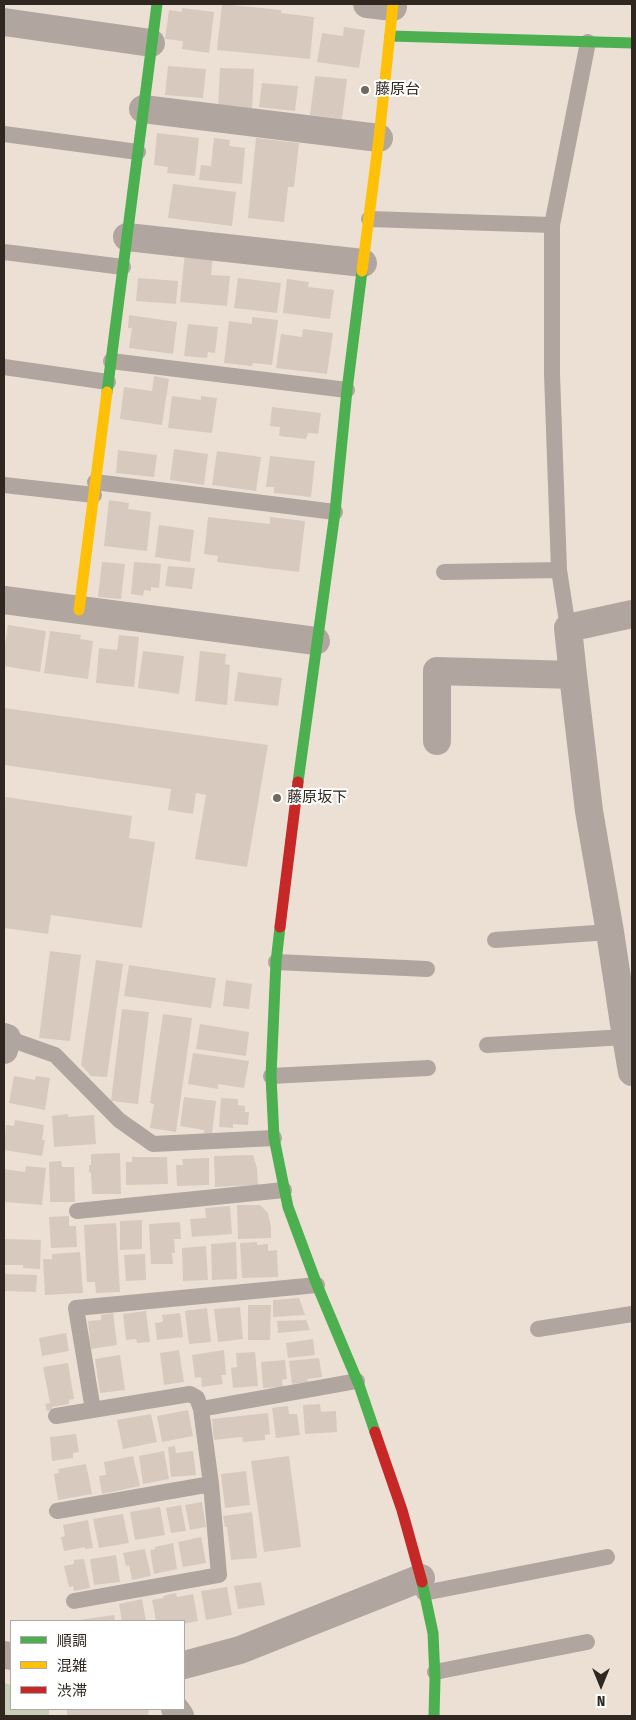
<!DOCTYPE html>
<html>
<head>
<meta charset="utf-8">
<style>
  body { margin:0 }
  #map { position:relative; width:636px; height:1720px; overflow:hidden; background:#ece0d5; font-family:"Fira Sans Condensed","Noto Sans JP",sans-serif }
  canvas { display:block }
  .frame { position:absolute; inset:0; border:5px solid #302820; pointer-events:none }
  .legend { position:absolute; left:10px; top:1620px; width:175px; height:90px; box-sizing:border-box; background:#fff; border:1px solid #aca9a6; margin:0; padding:6px 9px; list-style:none; font-size:15px; color:#302820 }
  .legend li { display:flex; align-items:center; gap:10px; height:25px }
  .legend b { width:25px; border:1px solid #aca9a6 }
  .north { position:absolute; left:576px; top:1660px; width:50px; height:50px; -webkit-text-stroke:4px #fff; paint-order:stroke; rotate:180deg; font-size:14px; font-weight:700; line-height:20px; text-align:center; color:#302820 }
  .north::after { content:''; display:block; margin:auto; width:18px; height:22px; background:#302820; clip-path:polygon(50% 0,100% 100%,50% 72%,0 100%) }
</style>
</head>
<body>
<div id="map">
<canvas width="636" height="1720"></canvas>
<div class="frame"></div>
<ul class="legend">
<li><b style="height:6px;background:#4caf50"></b>順調</li>
<li><b style="height:6px;background:#ffc107"></b>混雑</li>
<li><b style="height:6px;background:#c62828"></b>渋滞</li>
</ul>
<div class="north">N</div>
</div>
<script>
const g = document.querySelector('canvas').getContext('2d');
g.lineJoin = 'round';
function fillPath(path, color) {
  g.fillStyle = color;
  g.fill(path, 'evenodd');
}
function toPath(rows) {
  const path = new Path2D();
  for (const r of rows) {
    path.moveTo(r[0], r[1]);
    for (let i = 2; i < r.length; i += 2) path.lineTo(r[i], r[i + 1]);
  }
  return path;
}
function stroke(path, color, width, dash) {
  g.strokeStyle = color;
  g.lineWidth = width;
  g.lineCap = dash ? 'butt' : 'round';
  g.setLineDash(dash || []);
  g.stroke(path);
}
function label(font, color, halo, rows, align = 'center') {
  g.font = font + ' "Fira Sans Condensed","Noto Sans JP",sans-serif';
  g.lineWidth = 4;
  g.setLineDash([]);
  g.textBaseline = 'middle';
  g.strokeStyle = halo;
  g.fillStyle = color;
  for (const [text, x, y, turn = 0] of rows) {
    g.save();
    g.translate(x, y);
    g.rotate((+turn || 0) * Math.PI / 180);
    g.textAlign = isNaN(turn) ? turn : align;
    if (halo) g.strokeText(text, 0, 0);
    g.fillText(text, 0, 0);
    g.restore();
  }
}
const green = toPath([
  [4,1683,11,1685,11,1709,49,1709,49,1716,4,1716]
]);
const building = toPath([
  [222,4,281,10,281,13,314,17,310,59,217,50],
  [182,8,214,12,209,53,182,49,183,41,165,39,169,10,182,12],
  [344,27,365,30,359,68,317,62,322,33,343,36],
  [168,66,206,69,203,98,165,95],
  [220,68,254,69,252,111,218,109],
  [315,76,347,79,342,119,310,115],
  [262,83,298,86,295,111,259,107],
  [157,133,199,138,195,176,167,173,168,167,154,165],
  [214,138,230,140,229,146,245,148,242,184,199,180,201,165,211,166],
  [256,138,299,143,294,187,288,187,284,222,248,218],
  [173,184,236,192,232,226,168,218],
  [185,252,213,255,211,275,230,276,227,306,180,302],
  [138,278,178,281,176,304,136,301],
  [238,278,281,283,277,313,234,308],
  [287,279,309,282,308,287,334,290,330,319,283,313],
  [129,315,177,322,173,354,129,348,132,328,128,328],
  [252,317,278,320,272,365,253,363,252,366,224,363,229,321,252,324],
  [188,324,218,327,215,353,208,352,207,358,184,356],
  [303,329,333,333,327,374,276,368,281,334,302,337],
  [154,376,169,379,162,425,120,419,124,387,152,391],
  [172,396,201,400,201,396,217,398,212,433,168,428],
  [272,407,321,413,318,434,308,433,306,439,279,436,280,427,270,426],
  [174,449,208,454,204,485,170,480],
  [118,450,157,455,154,477,116,473],
  [217,451,261,457,256,491,212,485],
  [270,456,315,461,311,497,274,493,274,487,266,487],
  [109,500,129,503,128,509,151,512,147,551,104,546],
  [208,517,270,524,270,517,305,521,299,572,217,562,218,556,204,554],
  [159,525,194,530,190,562,155,557],
  [102,562,125,564,121,599,98,597],
  [134,562,161,564,159,588,151,587,151,591,144,590,143,596,131,594],
  [168,566,195,568,192,589,165,586],
  [8,625,46,631,40,672,4,666,4,652],
  [50,631,81,635,80,639,93,641,88,679,44,673],
  [119,635,139,637,134,687,96,683,99,648,117,650],
  [143,651,184,656,179,694,138,688],
  [200,651,226,654,225,664,230,665,227,705,195,701],
  [238,672,282,678,278,706,234,701],
  [4,708,268,745,247,867,195,859,206,795,196,793,193,814,168,810,171,789,4,765],
  [6,797,132,816,129,838,155,842,142,928,51,915,48,934,4,928,4,808],
  [50,951,81,955,70,1041,39,1038],
  [96,960,123,964,107,1077,91,1076,81,1065],
  [129,965,216,978,211,1008,124,996],
  [226,980,252,984,249,1009,223,1006],
  [122,1009,149,1012,138,1104,111,1101],
  [163,1014,192,1018,176,1132,150,1128,154,1104,150,1103],
  [200,1024,249,1032,246,1056,196,1049],
  [193,1053,249,1061,244,1088,218,1084,218,1089,188,1084],
  [14,1076,35,1080,36,1076,50,1078,45,1110,9,1103],
  [184,1097,216,1101,212,1134,204,1133,204,1130,180,1126],
  [221,1098,238,1099,238,1105,245,1106,245,1112,249,1112,248,1125,233,1124,233,1128,219,1127],
  [68,1114,68,1117,94,1115,96,1144,54,1147,52,1116],
  [15,1120,44,1125,42,1140,45,1140,42,1156,4,1150,6,1125,14,1126],
  [120,1153,121,1194,92,1194,91,1173,89,1172,89,1165,91,1165,91,1154],
  [253,1155,257,1168,258,1185,215,1187,214,1156],
  [132,1157,167,1157,168,1184,126,1185,126,1162,132,1162],
  [209,1158,209,1185,177,1186,176,1165,183,1165,182,1159],
  [61,1161,62,1167,74,1167,75,1202,50,1202,49,1162],
  [26,1166,46,1168,42,1205,4,1202,4,1169,25,1172],
  [237,1205,260,1205,268,1213,271,1227,271,1238,238,1239],
  [230,1206,232,1234,192,1237,190,1219,206,1218,205,1208],
  [69,1216,69,1226,76,1226,77,1247,51,1248,49,1217],
  [142,1220,142,1249,120,1250,120,1221],
  [180,1222,181,1239,174,1239,175,1253,172,1253,173,1264,151,1264,149,1224],
  [116,1223,120,1292,96,1293,95,1282,87,1282,84,1225],
  [4,1239,41,1240,40,1269,23,1268,23,1265,4,1265],
  [236,1242,237,1279,212,1280,211,1244],
  [257,1242,257,1245,268,1244,268,1251,277,1250,278,1277,242,1278,240,1243],
  [206,1246,208,1280,183,1281,182,1248],
  [80,1252,83,1293,45,1295,43,1259,52,1259,52,1254],
  [145,1254,146,1280,126,1281,124,1255],
  [4,1274,37,1275,36,1292,4,1291],
  [299,1298,305,1315,273,1317,273,1300],
  [248,1305,271,1305,270,1340,248,1340],
  [240,1307,243,1339,218,1342,214,1309],
  [207,1308,211,1342,189,1344,185,1311],
  [146,1311,150,1342,137,1343,136,1339,126,1340,123,1314],
  [113,1313,117,1345,91,1349,88,1321,101,1320,101,1315],
  [180,1313,183,1337,157,1340,155,1323,163,1322,162,1315],
  [306,1320,310,1330,278,1333,277,1321],
  [66,1333,69,1351,42,1356,39,1338],
  [313,1339,315,1355,288,1358,286,1343],
  [179,1350,184,1382,164,1385,160,1353],
  [224,1350,226,1375,221,1375,223,1384,202,1387,201,1377,195,1378,192,1355],
  [255,1352,258,1386,233,1388,231,1368,237,1367,236,1353],
  [120,1355,125,1390,100,1393,95,1359],
  [319,1358,322,1377,307,1379,308,1382,292,1384,289,1361],
  [285,1360,287,1379,282,1380,283,1387,263,1388,261,1362],
  [68,1363,74,1399,69,1400,69,1404,52,1407,52,1410,47,1411,45,1404,50,1403,43,1367],
  [320,1404,321,1412,336,1411,337,1432,305,1434,303,1405],
  [288,1406,289,1414,297,1414,300,1435,276,1438,272,1408],
  [188,1410,193,1436,162,1442,157,1416],
  [268,1413,270,1434,265,1435,265,1440,243,1442,242,1437,214,1440,212,1419],
  [151,1414,157,1442,123,1449,117,1420],
  [76,1434,79,1452,73,1453,73,1458,52,1461,50,1437],
  [175,1446,176,1453,193,1451,196,1475,171,1477,168,1447],
  [164,1451,169,1479,143,1484,139,1456],
  [133,1456,140,1486,102,1494,99,1476,106,1475,104,1462],
  [289,1456,301,1547,264,1552,251,1461],
  [86,1464,92,1494,58,1500,54,1474,59,1473,58,1469],
  [246,1471,250,1505,225,1508,221,1474],
  [202,1502,206,1527,190,1530,185,1505],
  [181,1505,186,1531,171,1533,166,1508],
  [160,1507,165,1535,135,1540,130,1512],
  [252,1512,257,1558,231,1560,227,1527,225,1527,223,1516],
  [123,1514,129,1543,99,1548,93,1519],
  [88,1520,93,1548,85,1549,85,1547,64,1551,61,1537,65,1536,63,1525],
  [201,1537,206,1563,183,1567,178,1542],
  [173,1543,177,1569,154,1574,150,1550,155,1549,155,1547],
  [145,1549,151,1576,132,1580,129,1565,126,1566,123,1553],
  [116,1555,120,1582,94,1585,90,1559],
  [84,1559,90,1588,74,1591,73,1586,69,1587,64,1566,74,1564,74,1560],
  [261,1582,265,1605,238,1609,234,1586],
  [227,1587,232,1615,206,1620,201,1591],
  [176,1593,177,1597,193,1594,198,1621,184,1624,184,1621,156,1621,152,1600,164,1598,163,1596],
  [142,1599,146,1621,122,1621,119,1604],
  [114,1615,115,1621,79,1621,79,1620],
  [67,1709,149,1709,148,1716,67,1716]
]);
const lane = toPath([
  [4,134,138,152],
  [369,219,552,225],
  [4,252,123,267],
  [111,361,347,390],
  [4,367,108,382],
  [95,482,335,512],
  [4,485,94,495],
  [444,572,559,570],
  [568,628,559,570,552,374,552,225,588,42],
  [495,940,610,932],
  [276,962,427,969],
  [7,1038,55,1055,119,1120,153,1144,274,1138],
  [487,1045,626,1037],
  [271,1076,428,1068],
  [77,1211,284,1190],
  [538,1329,632,1314],
  [201,1409,357,1381],
  [93,1410,76,1308,317,1285],
  [56,1416,190,1394,197,1398,201,1409,211,1484,219,1575,74,1601],
  [57,1511,211,1484],
  [424,1593,607,1557],
  [435,1672,587,1642]
]);
const street = toPath([
  [367,4,393,7],
  [4,22,151,43],
  [143,109,379,138],
  [127,237,363,263],
  [4,600,316,641],
  [573,675,589,811,610,932,626,1037,632,1072],
  [437,741,437,671,573,675,568,628,632,614],
  [4,1037,7,1038,4,1050],
  [4,1655,11,1656],
  [184,1665,240,1650,421,1578],
  [175,1709,180,1716]
]);
const fast = toPath([
  [390,36,632,43],
  [107,392,157,4],
  [298,782,335,512,347,390,362,271],
  [280,927,276,962,271,1076,274,1138,288,1207,317,1285,359,1385,375,1432],
  [422,1582,433,1633,435,1679,434,1716]
]);
const slow = toPath([
  [362,271,379,138,393,4],
  [79,610,107,392]
]);
const jam = toPath([
  [280,927,298,782],
  [375,1432,402,1510,422,1582]
]);
const markers = [
  [365,90,5,"#72685f"],
  [277,798,5,"#72685f"]
];
const poiNames = [
  ["藤原台",375,90],
  ["藤原坂下",287,798]
];
fillPath(green, '#c7d0b6');
fillPath(building, '#d7c9bd');
stroke(lane, '#b0a69f', 16);
stroke(street, '#b0a69f', 28);
stroke(fast, '#4caf50', 11);
stroke(slow, '#ffc107', 11);
stroke(jam, '#c62828', 11);
for (const [x, y, r, color] of markers) {
  const dot = new Path2D();
  dot.arc(x, y, r, 0, 2 * Math.PI);
  g.fillStyle = color;
  g.fill(dot);
  stroke(dot, '#fff', 2);
}
label('15px', '#302820', '#fff', poiNames, 'left');
</script>
</body>
</html>
